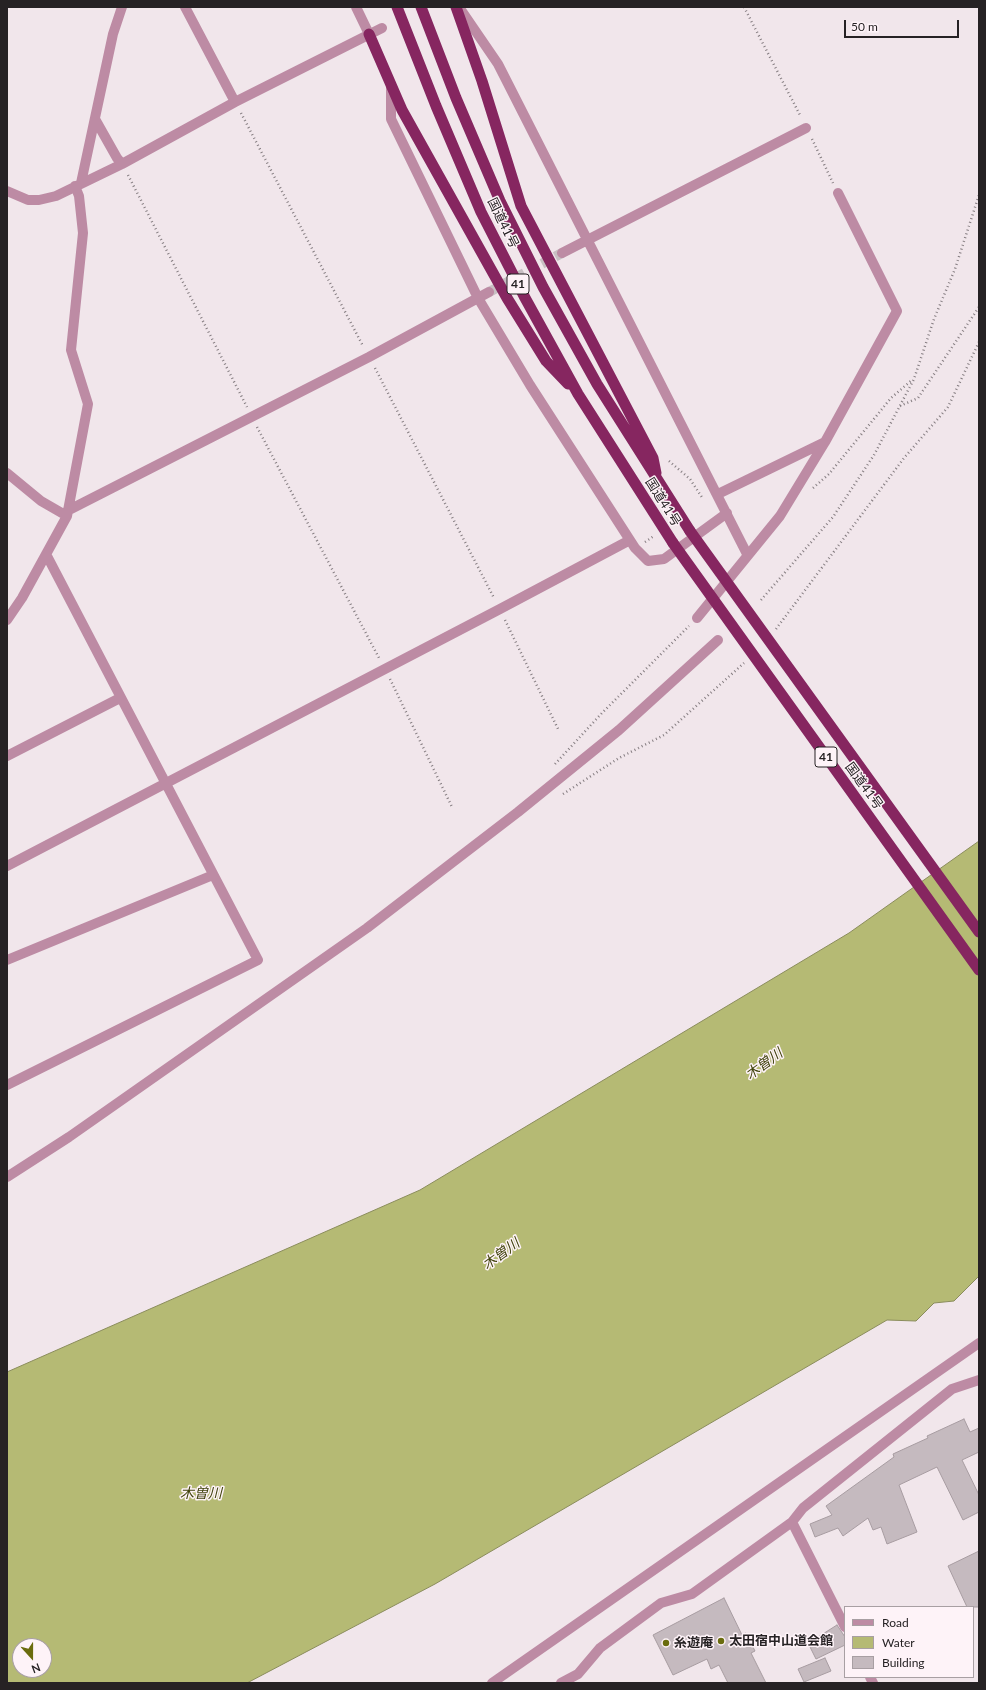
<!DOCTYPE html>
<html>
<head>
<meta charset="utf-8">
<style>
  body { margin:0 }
  #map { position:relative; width:986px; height:1690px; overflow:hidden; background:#f1e6eb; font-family:Lato,sans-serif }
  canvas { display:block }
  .frame { position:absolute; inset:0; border:8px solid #262224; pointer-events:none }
  .legend { position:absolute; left:844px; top:1606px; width:130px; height:72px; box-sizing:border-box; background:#fef3f8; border:1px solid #a89fa3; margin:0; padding:5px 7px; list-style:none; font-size:12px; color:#262224 }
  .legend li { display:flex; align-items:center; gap:8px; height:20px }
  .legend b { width:20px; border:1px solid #a89fa3 }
  .north { position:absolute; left:12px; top:1638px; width:40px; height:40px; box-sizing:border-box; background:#fef3f8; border:1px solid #a89fa3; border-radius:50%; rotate:159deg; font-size:11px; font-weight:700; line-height:16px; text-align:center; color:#262224 }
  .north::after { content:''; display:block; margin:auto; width:14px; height:18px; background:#6a6c0e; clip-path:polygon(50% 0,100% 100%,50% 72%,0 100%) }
  .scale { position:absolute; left:844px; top:20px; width:115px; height:18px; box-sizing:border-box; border:2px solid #262224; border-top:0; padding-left:5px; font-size:12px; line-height:14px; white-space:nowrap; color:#262224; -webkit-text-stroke:3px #fef3f8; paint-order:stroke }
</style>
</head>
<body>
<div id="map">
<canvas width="986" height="1690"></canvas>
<div class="frame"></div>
<ul class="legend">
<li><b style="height:5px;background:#bd8ba4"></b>Road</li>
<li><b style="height:11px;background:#b5ba74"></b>Water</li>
<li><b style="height:11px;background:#c5babf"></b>Building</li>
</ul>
<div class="north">N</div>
<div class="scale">50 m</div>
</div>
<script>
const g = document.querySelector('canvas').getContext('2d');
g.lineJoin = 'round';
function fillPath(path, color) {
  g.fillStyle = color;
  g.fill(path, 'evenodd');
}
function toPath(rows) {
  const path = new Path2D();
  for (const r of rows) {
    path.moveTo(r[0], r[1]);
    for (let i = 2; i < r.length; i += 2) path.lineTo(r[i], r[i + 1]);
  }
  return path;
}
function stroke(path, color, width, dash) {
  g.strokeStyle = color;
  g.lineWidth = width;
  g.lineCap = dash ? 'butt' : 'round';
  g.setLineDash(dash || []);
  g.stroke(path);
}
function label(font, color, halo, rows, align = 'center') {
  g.font = font + ' Lato,"Noto Sans JP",sans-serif';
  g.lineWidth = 3;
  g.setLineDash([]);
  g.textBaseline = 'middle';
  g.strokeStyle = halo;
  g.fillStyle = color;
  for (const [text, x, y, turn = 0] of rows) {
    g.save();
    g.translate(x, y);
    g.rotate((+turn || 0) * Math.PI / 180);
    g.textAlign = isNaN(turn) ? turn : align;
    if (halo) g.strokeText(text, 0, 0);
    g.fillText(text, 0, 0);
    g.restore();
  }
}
const water = toPath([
  [979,841,979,1276,954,1301,934,1303,916,1321,887,1320,435,1584,247,1683,7,1683,7,1372,420,1190,849,933,979,841],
  [20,1646,44,1646,44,1670,20,1670,20,1646]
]);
const building = toPath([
  [964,1419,970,1432,979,1428,979,1452,962,1460,979,1495,979,1512,963,1520,937,1467,899,1485,917,1532,887,1544,881,1527,873,1530,868,1518,843,1536,838,1528,815,1537,810,1524,832,1515,826,1506,894,1457,893,1454,928,1438,927,1436,964,1419],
  [979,1551,979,1607,967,1607,948,1566,979,1551],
  [724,1598,742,1635,746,1633,755,1651,751,1653,766,1683,728,1683,719,1665,711,1669,707,1659,673,1675,653,1635,724,1598],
  [837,1625,845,1637,845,1645,816,1659,810,1647,820,1642,818,1637,837,1625],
  [825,1658,831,1671,804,1682,798,1669,825,1658]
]);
const minorTunnel = toPath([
  [489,292,562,253]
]);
const path = toPath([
  [744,7,801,117],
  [241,113,363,346],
  [812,139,833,183],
  [128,175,247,407],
  [375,368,494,598],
  [900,406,918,398,979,307],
  [257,427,379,658],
  [669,461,690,479,703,499],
  [813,488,829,474,891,398,912,380],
  [645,542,654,536],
  [761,600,833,517,874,455,914,379,934,319,955,269,979,195],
  [505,620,559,731],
  [776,629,904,458,948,407,979,342],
  [390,679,452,807],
  [555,764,602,713,689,626],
  [563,794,619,758,664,735,744,663]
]);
const minor = toPath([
  [185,7,235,102],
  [356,7,369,34],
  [459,7,498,64,747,554],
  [391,85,391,119,478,298,530,385,635,548,648,561,664,559,727,513],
  [95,119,117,158,122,164],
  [81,183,113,34,122,7],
  [7,191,28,200,39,200,56,196,122,164,235,102,382,28],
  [562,253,806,128],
  [7,473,41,501,67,516],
  [718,494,825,442],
  [67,511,369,357,489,292],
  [697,618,780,516,825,442,897,311,838,193],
  [7,620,22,598,67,516,88,404,71,350,83,233,79,196,75,186],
  [7,756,120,698],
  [7,866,500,609,630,540],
  [7,960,213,875],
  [7,1085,258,960,46,554],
  [7,1177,69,1137,367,928,518,812,619,730,718,640],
  [792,1522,845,1627],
  [870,1677,873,1683],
  [492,1683,979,1343],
  [561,1683,578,1674,600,1648,661,1603,692,1594,792,1522,803,1508,952,1389,979,1380]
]);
const trunk = toPath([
  [397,7,436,106,481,212,524,296,578,394,673,543],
  [421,7,456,98,500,201,543,287,597,384,690,531],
  [456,7,482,81,521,206,653,458,656,473],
  [369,34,402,110,507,298,546,361,568,384]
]);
const trunkBridge = toPath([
  [690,531,979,932],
  [673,543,979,970]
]);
const markers = [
  [721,1641,4,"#6a6c0e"],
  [666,1643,4,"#6a6c0e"]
];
const shields = [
  [518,284,22],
  [826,757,22]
];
const shieldNames = [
  ["41",518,284],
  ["41",826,757]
];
const streetNames = [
  ["国道41号",503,223,64],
  ["国道41号",663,502,58],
  ["国道41号",864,786,54]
];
const poiNames = [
  ["太田宿中山道会館",729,1641],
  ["糸遊庵",674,1643]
];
const waterNames = [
  ["木曽川",764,1064,-36],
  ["木曽川",501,1254,-36],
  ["木曽川",201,1493]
];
fillPath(water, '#b5ba74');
stroke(water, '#8a8c5c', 1);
fillPath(building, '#c5babf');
stroke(building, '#a79ca1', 1);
stroke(minorTunnel, '#c8bfc3', 10, [10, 5]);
stroke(path, '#857d81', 2.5, [1, 3]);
stroke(minor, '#bd8ba4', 10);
stroke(trunk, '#862660', 11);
stroke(trunkBridge, '#862660', 11);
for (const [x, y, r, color] of markers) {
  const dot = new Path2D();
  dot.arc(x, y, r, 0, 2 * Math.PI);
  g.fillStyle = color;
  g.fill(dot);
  stroke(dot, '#fef3f8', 1.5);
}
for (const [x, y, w] of shields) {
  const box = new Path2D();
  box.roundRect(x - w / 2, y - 10, w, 20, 3);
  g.fillStyle = '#fef3f8';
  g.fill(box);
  stroke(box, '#262224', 1);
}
label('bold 12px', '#262224', null, shieldNames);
label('13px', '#262224', '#fef3f8', streetNames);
label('bold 13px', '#262224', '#fef3f8', poiNames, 'left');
label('italic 14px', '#41430d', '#fef3f8', waterNames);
</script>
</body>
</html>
